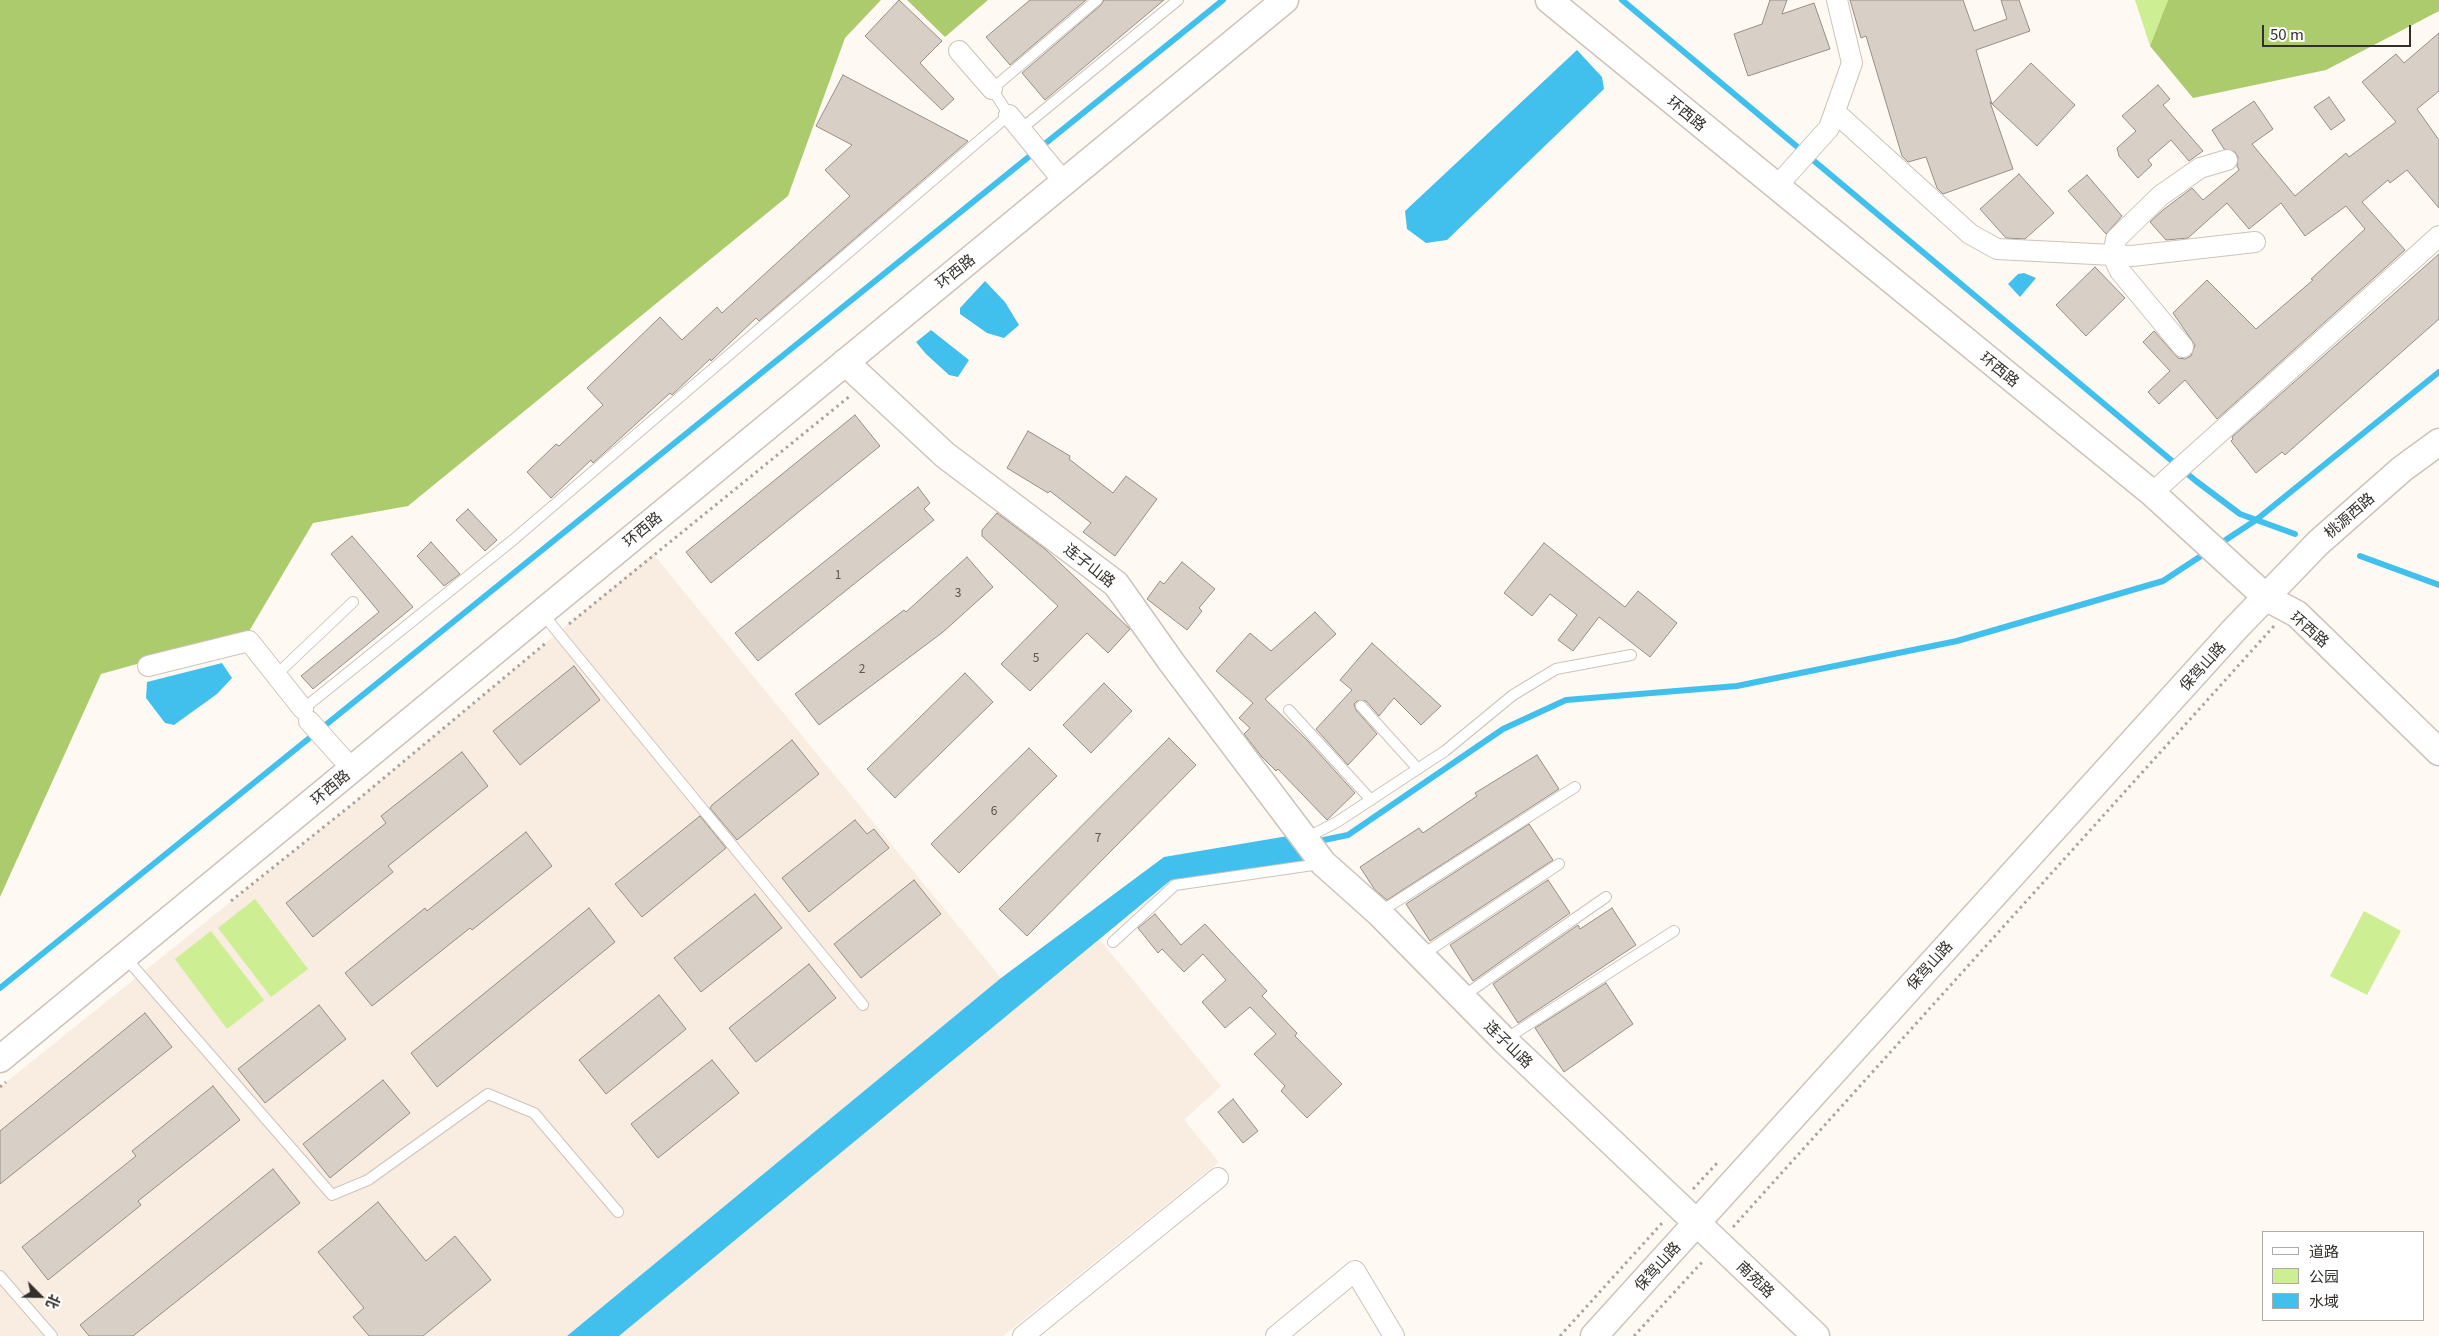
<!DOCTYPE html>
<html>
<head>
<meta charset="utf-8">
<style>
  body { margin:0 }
  #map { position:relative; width:2439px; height:1336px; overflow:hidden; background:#fff9f3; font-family:Georgia,"Noto Sans SC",serif }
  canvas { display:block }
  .legend { position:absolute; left:2262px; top:1231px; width:162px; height:90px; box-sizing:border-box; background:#fff; border:1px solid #adacab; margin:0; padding:6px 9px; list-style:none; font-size:15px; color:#332f2c }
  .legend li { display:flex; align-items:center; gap:10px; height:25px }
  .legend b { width:25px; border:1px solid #adacab }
  .north { position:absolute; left:15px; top:1271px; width:50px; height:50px; -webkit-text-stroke:4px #fff; paint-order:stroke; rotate:113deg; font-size:14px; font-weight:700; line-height:20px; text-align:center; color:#332f2c }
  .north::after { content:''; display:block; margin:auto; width:18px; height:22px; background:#332f2c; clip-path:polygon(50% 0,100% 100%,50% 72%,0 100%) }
  .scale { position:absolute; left:2262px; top:25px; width:149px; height:22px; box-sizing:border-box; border:2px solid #332f2c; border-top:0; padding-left:6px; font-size:15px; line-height:18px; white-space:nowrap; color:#332f2c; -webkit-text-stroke:4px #fff; paint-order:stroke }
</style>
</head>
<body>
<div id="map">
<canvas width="2439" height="1336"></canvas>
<ul class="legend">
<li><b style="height:6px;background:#fff"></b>道路</li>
<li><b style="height:14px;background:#ceee93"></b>公园</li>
<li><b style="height:14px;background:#41c0ed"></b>水域</li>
</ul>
<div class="north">北</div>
<div class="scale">50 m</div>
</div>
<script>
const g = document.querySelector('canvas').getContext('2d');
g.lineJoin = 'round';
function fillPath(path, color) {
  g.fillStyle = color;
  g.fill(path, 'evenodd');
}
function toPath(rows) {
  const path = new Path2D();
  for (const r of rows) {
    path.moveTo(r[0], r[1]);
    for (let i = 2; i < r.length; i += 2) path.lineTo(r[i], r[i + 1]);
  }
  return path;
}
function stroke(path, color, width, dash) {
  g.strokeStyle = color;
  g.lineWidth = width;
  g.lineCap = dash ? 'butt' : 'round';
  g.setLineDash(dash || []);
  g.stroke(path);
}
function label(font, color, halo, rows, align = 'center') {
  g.font = font + ' Georgia,"Noto Sans SC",serif';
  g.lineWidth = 5;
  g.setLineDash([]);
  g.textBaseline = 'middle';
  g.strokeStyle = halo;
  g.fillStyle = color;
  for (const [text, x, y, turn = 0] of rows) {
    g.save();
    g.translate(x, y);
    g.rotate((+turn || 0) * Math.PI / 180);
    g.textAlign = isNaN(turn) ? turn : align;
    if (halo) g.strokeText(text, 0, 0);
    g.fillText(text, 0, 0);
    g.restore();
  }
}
const built = toPath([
  [653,554,1001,978,567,1336,0,1336,0,1087,355,802],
  [1099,939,1221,1086,1184,1120,1219,1162,1003,1336,619,1336]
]);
const green = toPath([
  [2135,0,2168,0,2150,46],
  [255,899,308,969,271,997,218,928],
  [2364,911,2401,931,2367,995,2330,976],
  [211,931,264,1000,227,1029,175,959]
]);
const forest = toPath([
  [0,0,881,0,845,38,788,196,408,506,313,523,248,633,101,674,0,897],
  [907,0,988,0,945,37],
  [2168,0,2439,0,2439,11,2326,70,2193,98,2150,46]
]);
const water = toPath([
  [1577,50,1602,77,1604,89,1447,240,1426,243,1407,229,1405,211],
  [2024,273,2036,278,2020,297,2008,284,2018,274],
  [985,281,1005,302,1019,325,1004,338,987,333,960,314,960,308],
  [931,330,969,360,958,377,949,375,926,354,916,342],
  [222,663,232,678,217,694,174,725,165,723,146,698,147,682],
  [1288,836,1311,867,1171,880,619,1336,567,1336,1001,978,1164,857]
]);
const stream = toPath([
  [1622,0,2196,481,2240,514,2295,534],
  [2218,545,2256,520,2439,372],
  [2360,556,2439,585],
  [1314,842,1348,835,1503,729,1566,700,1737,686,1957,641,2163,581,2207,552],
  [0,988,1223,0]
]);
const building = toPath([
  [899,0,942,41,920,63,954,99,942,110,865,36,899,0],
  [1030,0,1086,0,1010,65,986,37,1030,0],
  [1104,0,1164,0,1045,100,1022,73,1101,5,1104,0],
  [1770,0,1787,0,1782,14,1814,3,1830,49,1748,76,1734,34,1762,24,1770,0],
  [1850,0,1963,0,1974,31,2007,19,2001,0,2019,0,2030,31,1976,50,1992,104,2031,63,2075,105,2037,146,1990,102,2013,169,1943,194,1937,188,1926,157,1908,162,1902,156,1866,36,1861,38,1850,0],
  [2439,33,2439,91,2417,109,2439,140,2439,208,2407,170,2390,183,2388,180,2362,202,2405,250,2217,419,2185,380,2159,404,2148,392,2170,371,2143,342,2154,331,2178,358,2185,359,2191,356,2195,345,2173,313,2207,280,2256,329,2313,280,2311,279,2365,229,2346,206,2305,236,2281,203,2249,229,2227,203,2188,238,2166,240,2150,222,2163,210,2192,188,2203,200,2239,170,2237,166,2238,157,2235,152,2224,149,2212,130,2254,101,2273,129,2252,144,2295,196,2346,153,2349,157,2396,122,2362,82,2396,54,2404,63,2439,33],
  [843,75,968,141,759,321,756,318,713,359,711,361,710,359,672,395,670,393,593,463,591,460,551,498,527,472,556,444,559,446,603,405,587,388,660,317,682,340,717,307,722,313,850,196,825,170,852,145,816,126,843,75],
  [2158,85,2170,99,2163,105,2203,151,2189,161,2171,140,2148,160,2152,165,2138,178,2119,156,2117,148,2136,131,2122,116,2158,85],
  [2329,97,2345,120,2331,130,2314,107,2329,97],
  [2019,174,2054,213,2025,239,2006,238,1980,209,2019,174],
  [2087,175,2122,216,2106,234,2068,191,2087,175],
  [2439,254,2439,319,2285,455,2282,452,2256,473,2231,441,2233,439,2232,437,2439,254],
  [2095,267,2125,298,2086,336,2056,305,2095,267],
  [855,415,880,446,711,583,686,552,855,415],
  [1028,431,1070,456,1069,459,1113,493,1126,476,1157,499,1115,556,1083,532,1091,523,1050,491,1048,493,1007,468,1028,431],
  [918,487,930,503,924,509,934,520,758,661,735,633,918,487],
  [468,509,497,540,485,551,456,520,468,509],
  [997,513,1045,549,1130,629,1108,653,1087,633,1030,691,1001,664,1058,606,982,536,982,530,997,513],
  [352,536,413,607,313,689,301,676,379,612,331,554,352,536],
  [431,542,460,574,444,586,417,556,431,542],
  [1544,543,1625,607,1638,591,1677,623,1650,657,1599,617,1573,651,1558,640,1577,615,1550,594,1532,616,1504,593,1544,543],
  [967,557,993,587,943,632,819,725,795,694,904,610,906,612,967,557],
  [1182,562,1215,589,1199,608,1202,611,1187,630,1147,599,1160,581,1164,584,1182,562],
  [1315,612,1336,634,1265,699,1306,739,1355,793,1327,820,1278,769,1276,771,1262,757,1244,734,1250,728,1239,718,1253,703,1216,671,1250,633,1271,651,1315,612],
  [1372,643,1441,706,1421,725,1394,698,1379,716,1366,701,1357,701,1354,704,1356,710,1377,734,1348,765,1316,729,1352,690,1340,680,1372,643],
  [574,666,600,700,520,765,493,731,574,666],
  [965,673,993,702,895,798,867,769,965,673],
  [1104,683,1132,711,1091,753,1063,725,1104,683],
  [1169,738,1196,765,1027,936,999,909,1169,738],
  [792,740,819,774,737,840,710,808,712,805,792,740],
  [1029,748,1057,776,959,873,931,844,1029,748],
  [462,752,488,786,388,866,393,872,313,937,286,903,386,823,381,816,462,752],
  [1537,755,1559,789,1387,900,1375,890,1360,867,1419,828,1423,833,1477,796,1475,793,1537,755],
  [700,816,726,848,642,917,615,884,700,816],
  [855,820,867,834,874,829,889,848,809,912,782,878,855,820],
  [1529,824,1553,860,1430,941,1406,904,1529,824],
  [526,832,552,866,472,930,470,928,372,1006,345,973,425,908,427,911,526,832],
  [914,880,941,914,861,978,834,944,914,880],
  [1548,880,1570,913,1473,981,1450,945,1548,880],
  [755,894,782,928,701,992,674,958,755,894],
  [589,908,615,942,437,1087,411,1053,589,908],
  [1612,908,1636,945,1518,1023,1493,984,1578,925,1580,929,1612,908],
  [1155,914,1181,945,1205,924,1267,991,1262,996,1297,1033,1295,1036,1342,1084,1307,1118,1281,1091,1285,1086,1254,1054,1276,1034,1250,1007,1225,1028,1202,1002,1226,980,1203,954,1184,972,1162,949,1158,953,1138,928,1155,914],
  [809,964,836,998,756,1062,729,1028,809,964],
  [1606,983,1633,1024,1564,1072,1535,1028,1606,983],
  [659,995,686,1029,606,1094,579,1060,659,995],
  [319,1005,346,1039,265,1103,238,1069,319,1005],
  [145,1013,172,1047,0,1184,0,1131,145,1013],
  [712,1060,739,1093,658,1158,631,1124,712,1060],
  [383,1080,410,1113,330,1178,303,1144,383,1080],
  [213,1086,240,1120,138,1201,141,1205,48,1280,22,1247,136,1156,132,1151,213,1086],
  [1233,1099,1258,1131,1243,1143,1218,1112,1233,1099],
  [273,1169,300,1203,133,1336,89,1336,80,1325,273,1169],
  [378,1202,426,1261,455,1236,491,1280,423,1336,369,1336,353,1317,364,1308,318,1252,378,1202]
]);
const path = toPath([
  [569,624,850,396],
  [231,901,355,802,547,642],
  [0,1087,6,1082],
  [1693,1189,1719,1161],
  [1733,1227,2274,626],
  [1560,1336,1663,1222],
  [1634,1336,1704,1260]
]);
const service = toPath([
  [1021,129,1178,0],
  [542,613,863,1005],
  [276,675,353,602],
  [1361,706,1418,769],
  [1289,710,1371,800],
  [304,711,303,709,513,540,1009,115,992,89,1097,0],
  [1306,838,1337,822,1445,751,1513,695,1556,669,1631,655],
  [1380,912,1575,787],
  [1113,942,1175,885,1320,864],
  [1422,955,1559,864],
  [125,957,332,1195,368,1180,488,1094,534,1113,618,1212],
  [1462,997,1606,897],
  [1504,1040,1674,931],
  [0,1276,52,1336]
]);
const minor = toPath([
  [959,51,992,89],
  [1835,112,1970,234,1997,249,2132,256,2255,242],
  [1009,115,1064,182],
  [1777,186,1829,128,1852,63,1837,0],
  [2183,347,2120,271,2113,256,2116,239,2160,196,2200,168,2227,160],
  [2152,493,2439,236],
  [148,666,249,641,303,709],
  [309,721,352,769],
  [1023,1336,1218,1178],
  [1276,1336,1355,1271,1394,1336]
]);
const tertiary = toPath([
  [1549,0,2152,493,2267,598,2297,614,2439,752],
  [845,362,945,455,1116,584,1172,663,1323,863,1379,913,1504,1040,1816,1336],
  [0,1059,1285,0],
  [1594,1336,2235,629,2318,543,2402,469,2439,442]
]);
const numberNames = [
  ["1",838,574],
  ["3",958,592],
  ["5",1036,657],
  ["2",862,668],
  ["6",994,810],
  ["7",1098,837]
];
const streetNames = [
  ["环西路",1687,113,39],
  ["环西路",955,271,-39],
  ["环西路",2000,369,39],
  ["桃源西路",2349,515,-41],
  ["环西路",642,529,-40],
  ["连子山路",1090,565,38],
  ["环西路",2310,629,41],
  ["保驾山路",2202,666,-48],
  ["环西路",330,787,-40],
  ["保驾山路",1929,965,-48],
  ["连子山路",1509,1044,44],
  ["保驾山路",1657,1266,-48],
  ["南苑路",1756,1279,44]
];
fillPath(built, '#f9ece1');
fillPath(green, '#ceee93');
fillPath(forest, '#accb6d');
fillPath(water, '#41c0ed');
stroke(stream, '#41c0ed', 6);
fillPath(building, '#d8cfc6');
stroke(building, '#978e86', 1);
stroke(service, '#cdc3bb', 12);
stroke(minor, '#cdc3bb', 22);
stroke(tertiary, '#cdc3bb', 29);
stroke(path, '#a9a49f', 3, [2.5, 4]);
stroke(service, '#fff', 10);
stroke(minor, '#fff', 20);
stroke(tertiary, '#fff', 26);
label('12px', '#5c5752', null, numberNames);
label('15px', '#332f2c', '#fff', streetNames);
</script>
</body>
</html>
